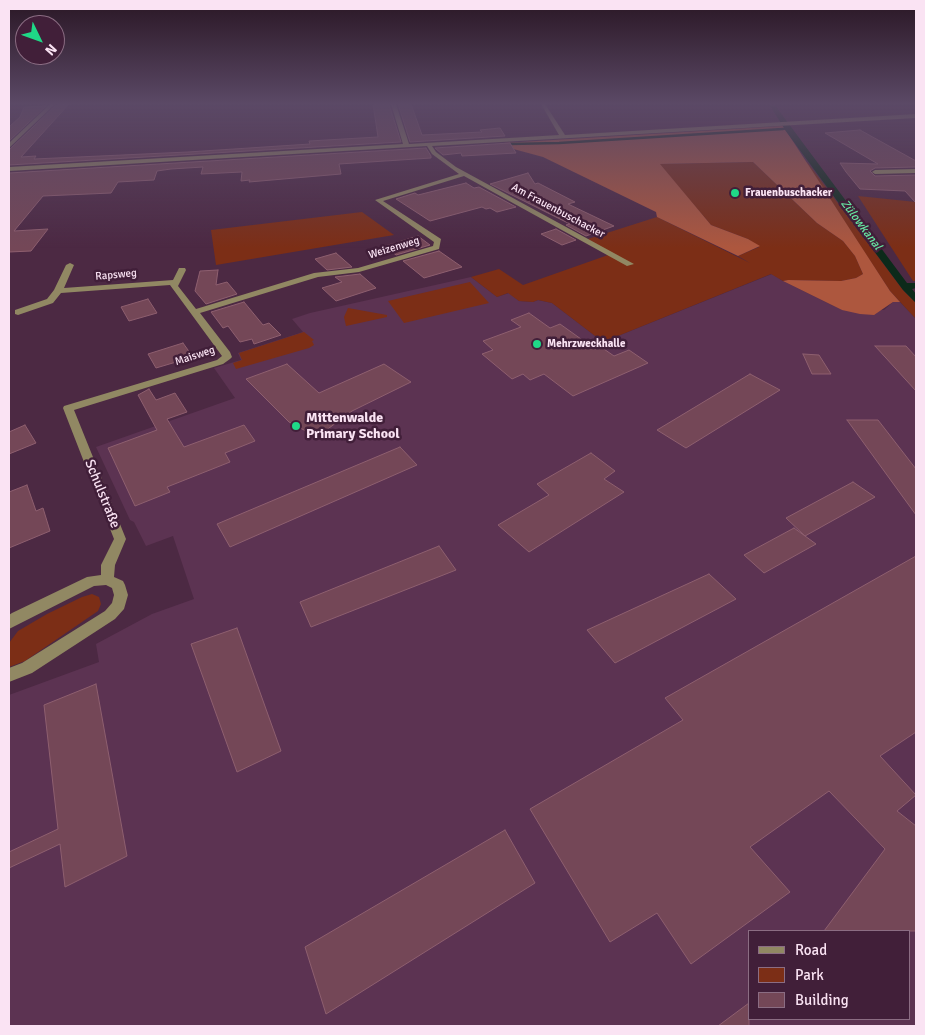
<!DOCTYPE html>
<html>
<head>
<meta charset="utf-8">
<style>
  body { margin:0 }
  #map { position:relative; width:925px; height:1035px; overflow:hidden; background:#4c2943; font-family:Signika,sans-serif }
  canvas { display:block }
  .frame { position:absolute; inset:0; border:10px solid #fae3f3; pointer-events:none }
  .legend { position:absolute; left:748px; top:930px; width:162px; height:90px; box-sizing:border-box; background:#411f39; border:1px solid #8b6d83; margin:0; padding:6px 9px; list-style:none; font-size:15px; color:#fae3f3 }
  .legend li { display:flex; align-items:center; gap:10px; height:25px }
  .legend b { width:25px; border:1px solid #8b6d83 }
  .north { position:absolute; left:15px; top:15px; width:50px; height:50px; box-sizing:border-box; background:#411f39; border:1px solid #8b6d83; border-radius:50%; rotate:132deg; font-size:14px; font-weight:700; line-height:20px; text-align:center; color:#fae3f3 }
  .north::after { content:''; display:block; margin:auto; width:18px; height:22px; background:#1fd887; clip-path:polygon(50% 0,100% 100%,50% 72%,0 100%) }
</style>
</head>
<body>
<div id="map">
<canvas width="925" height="1035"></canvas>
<div class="frame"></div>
<ul class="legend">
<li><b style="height:6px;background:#918863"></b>Road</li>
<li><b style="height:14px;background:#7c2e16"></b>Park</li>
<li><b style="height:14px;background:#744757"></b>Building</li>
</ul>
<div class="north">N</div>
</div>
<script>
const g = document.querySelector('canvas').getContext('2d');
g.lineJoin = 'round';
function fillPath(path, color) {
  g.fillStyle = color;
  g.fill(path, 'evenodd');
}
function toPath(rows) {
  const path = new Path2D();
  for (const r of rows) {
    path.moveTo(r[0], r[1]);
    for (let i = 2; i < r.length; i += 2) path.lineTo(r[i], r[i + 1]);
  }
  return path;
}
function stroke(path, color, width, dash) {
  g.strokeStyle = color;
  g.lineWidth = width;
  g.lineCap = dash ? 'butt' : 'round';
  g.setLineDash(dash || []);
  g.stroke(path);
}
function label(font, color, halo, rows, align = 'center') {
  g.font = font + ' Signika,sans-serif';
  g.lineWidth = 5;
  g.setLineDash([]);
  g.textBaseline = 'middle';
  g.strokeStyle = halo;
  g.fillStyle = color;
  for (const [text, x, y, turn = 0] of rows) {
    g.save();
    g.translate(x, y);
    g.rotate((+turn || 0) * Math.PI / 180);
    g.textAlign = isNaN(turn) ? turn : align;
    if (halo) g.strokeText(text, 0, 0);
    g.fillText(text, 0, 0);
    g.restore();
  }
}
const built = toPath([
  [772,274,783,281,842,310,884,310,893,302,900,302,916,319,916,1026,9,1026,9,695,99,662,96,644,152,614,194,599,173,536,146,546,134,522,130,520,96,447,235,398,214,368,241,360,238,353,303,332,292,319,310,313,471,277,497,297,509,293,519,301,533,302,538,300,552,303,603,342],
  [749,931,909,931,909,1019,749,1019]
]);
const green = toPath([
  [753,162,817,223,843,241,855,256,863,274,856,278,841,281,788,280,783,281,771,274,603,342,552,303,538,300,533,302,519,301,508,293,497,297,471,277,499,269,523,285,611,254,588,239,657,217,750,263,738,256,759,247,748,239,711,225,659,164],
  [807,162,903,290,916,303,916,319,890,291,808,166],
  [858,196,916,202,916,281,913,281],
  [362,212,394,235,216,265,211,230],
  [470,282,489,303,404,323,388,301],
  [348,308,387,315,387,317,346,326,344,317],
  [304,332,314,340,312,341,314,345,309,348,236,369,233,363,242,360,239,353],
  [92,594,99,597,101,604,98,611,25,661,9,667,9,643,18,631,47,614,82,597]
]);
const forest = toPath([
  [783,126,784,128,776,128,785,129,890,291,900,302,893,302,874,315,860,314,842,310,783,281,788,280,841,281,856,278,863,274,855,256,843,241,817,223,753,162,660,164,711,225,748,239,760,246,738,256,657,217,656,212,543,157,506,147,504,143]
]);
const water = toPath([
  [769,104,774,104,907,283,916,283,916,288,912,289,916,294,916,303,903,290,874,251,785,130,775,128,784,128]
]);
const stream = toPath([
  [510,144,559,143,783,129]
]);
const building = toPath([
  [69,104,21,157,36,156,34,159,188,152,310,144,309,141,378,137,373,104,389,104,401,142,9,165,9,150,56,105,69,104],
  [398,104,411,104,422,135,482,132,480,130,500,128,505,136,410,142,398,104],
  [46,106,9,141,9,127,20,117,24,107,46,106],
  [860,130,916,161,916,167,875,168,870,171,875,176,916,175,916,203,905,191,860,189,846,172,840,163,878,164,825,133,860,130],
  [510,143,516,153,462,156,461,153,443,155,435,148,510,143],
  [426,148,431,156,431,158,339,164,341,174,249,182,250,180,241,181,242,172,201,174,203,167,171,169,157,171,154,180,118,182,111,193,43,196,14,231,48,229,31,251,9,252,9,173,426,148],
  [528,173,535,184,538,183,575,202,568,204,614,226,586,236,566,225,570,224,490,184,528,173],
  [466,183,474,188,479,187,516,207,497,212,490,208,486,209,482,207,430,221,396,199,415,193,418,195,466,183],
  [556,229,576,240,562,245,541,234,556,229],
  [418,236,430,245,396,255,385,246,418,236],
  [439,251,462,267,424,278,403,261,439,251],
  [336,253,352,267,327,270,315,259,336,253],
  [218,270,216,285,227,282,237,294,206,304,195,291,200,271,218,270],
  [360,274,376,288,336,301,322,288,342,282,335,277,360,274],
  [148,299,157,313,129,321,121,307,148,299],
  [244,302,263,325,269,323,281,335,254,344,252,339,240,342,228,326,223,328,211,312,244,302],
  [529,313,550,328,560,324,595,349,601,347,614,356,629,350,648,363,573,396,544,374,530,380,523,374,512,379,482,354,493,350,483,341,521,327,511,320,529,313],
  [183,343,193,357,156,368,148,354,183,343],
  [875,346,906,346,916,357,916,391,875,346],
  [803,354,819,355,831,374,812,374,803,354],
  [287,364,319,393,384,364,411,382,352,411,317,437,289,422,246,379,287,364],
  [750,374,780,390,686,448,657,430,750,374],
  [149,389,156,400,175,393,187,412,167,419,184,447,244,425,255,441,225,453,230,462,167,487,170,492,135,506,108,448,157,430,138,395,149,389],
  [847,420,878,420,916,469,916,515,847,420],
  [25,425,36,443,9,454,9,432,25,425],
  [400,447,417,465,230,547,217,524,400,447],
  [591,453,615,471,604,479,624,492,529,552,498,525,549,495,537,484,591,453],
  [853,482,875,497,805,536,786,518,853,482],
  [27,485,36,511,43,508,50,531,9,548,9,492,27,485],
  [794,528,816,544,764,573,744,555,794,528],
  [439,546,456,570,311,627,300,602,439,546],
  [916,556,916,732,880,756,916,795,897,811,916,826,916,931,824,931,885,849,829,791,750,847,790,892,691,964,657,913,610,942,530,809,683,720,665,698,916,556],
  [709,574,736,599,615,663,587,630,709,574],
  [237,628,281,751,237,772,191,644,237,628],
  [96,684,127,856,65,887,60,844,9,868,9,852,58,829,44,705,96,684],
  [505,830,535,883,326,1014,305,947,505,830],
  [749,1003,749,1026,718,1026,749,1003]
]);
const minor = toPath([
  [50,104,55,104,9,148,9,143,50,104],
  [391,104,396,104,409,144,559,135,541,104,545,104,565,135,916,114,916,118,432,146,436,152,456,167,634,264,627,266,464,176,383,201,441,239,439,249,359,272,318,277,200,313,230,352,232,357,230,359,223,364,74,410,126,539,115,565,114,577,123,581,125,585,128,595,124,609,115,619,32,673,9,682,9,668,22,663,105,611,112,603,114,595,112,588,106,585,94,586,9,629,9,615,12,613,87,577,101,575,101,565,114,539,63,408,64,406,217,360,222,356,170,285,61,293,53,303,18,315,15,314,15,310,47,299,54,290,66,265,70,263,74,265,64,288,173,280,179,268,185,268,186,270,178,286,196,309,314,273,358,268,433,246,434,242,375,200,459,174,432,154,427,146,9,171,9,167,403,144,391,104],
  [916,169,916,173,875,174,872,172,875,170,916,169]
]);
const markers = [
  [735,193,5,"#1fd887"],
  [537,344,5,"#1fd887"],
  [296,426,5,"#1fd887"]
];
const farPoinames = [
  ["Frauenbuschacker",745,193],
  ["Mehrzweckhalle",547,344]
];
const farStreetnames = [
  ["Am Frauenbuschacker",558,211,28],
  ["Weizenweg",394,248,-17],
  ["Rapsweg",116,275,-5],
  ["Maisweg",195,356,-18]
];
const farWaternames = [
  ["Zülowkanal",861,225,53]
];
const poiNames = [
  ["Mittenwalde",306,418],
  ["Primary School",306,434]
];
const streetNames = [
  ["Schulstraße",102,494,68]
];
fillPath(built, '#5c3352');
fillPath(green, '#7c2e16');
fillPath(forest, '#ad573e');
fillPath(water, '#0c2a1a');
stroke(stream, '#0c2a1a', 2.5);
fillPath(building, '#744757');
stroke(building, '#8e5f6f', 1);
fillPath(minor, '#918863');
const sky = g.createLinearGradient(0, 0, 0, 248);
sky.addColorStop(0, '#2a1725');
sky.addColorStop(0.42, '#5b4966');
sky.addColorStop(1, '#5b496600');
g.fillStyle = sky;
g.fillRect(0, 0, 925, 248);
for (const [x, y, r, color] of markers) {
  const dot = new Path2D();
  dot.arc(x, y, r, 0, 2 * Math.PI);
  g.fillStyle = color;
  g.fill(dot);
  stroke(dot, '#411f39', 2);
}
label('bold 11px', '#fae3f3', '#411f39', farPoinames, 'left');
label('11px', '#fae3f3', '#411f39', farStreetnames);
label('italic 12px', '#67e5a1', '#411f39', farWaternames);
label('bold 14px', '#fae3f3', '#411f39', poiNames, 'left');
label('14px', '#fae3f3', '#411f39', streetNames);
</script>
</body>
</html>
